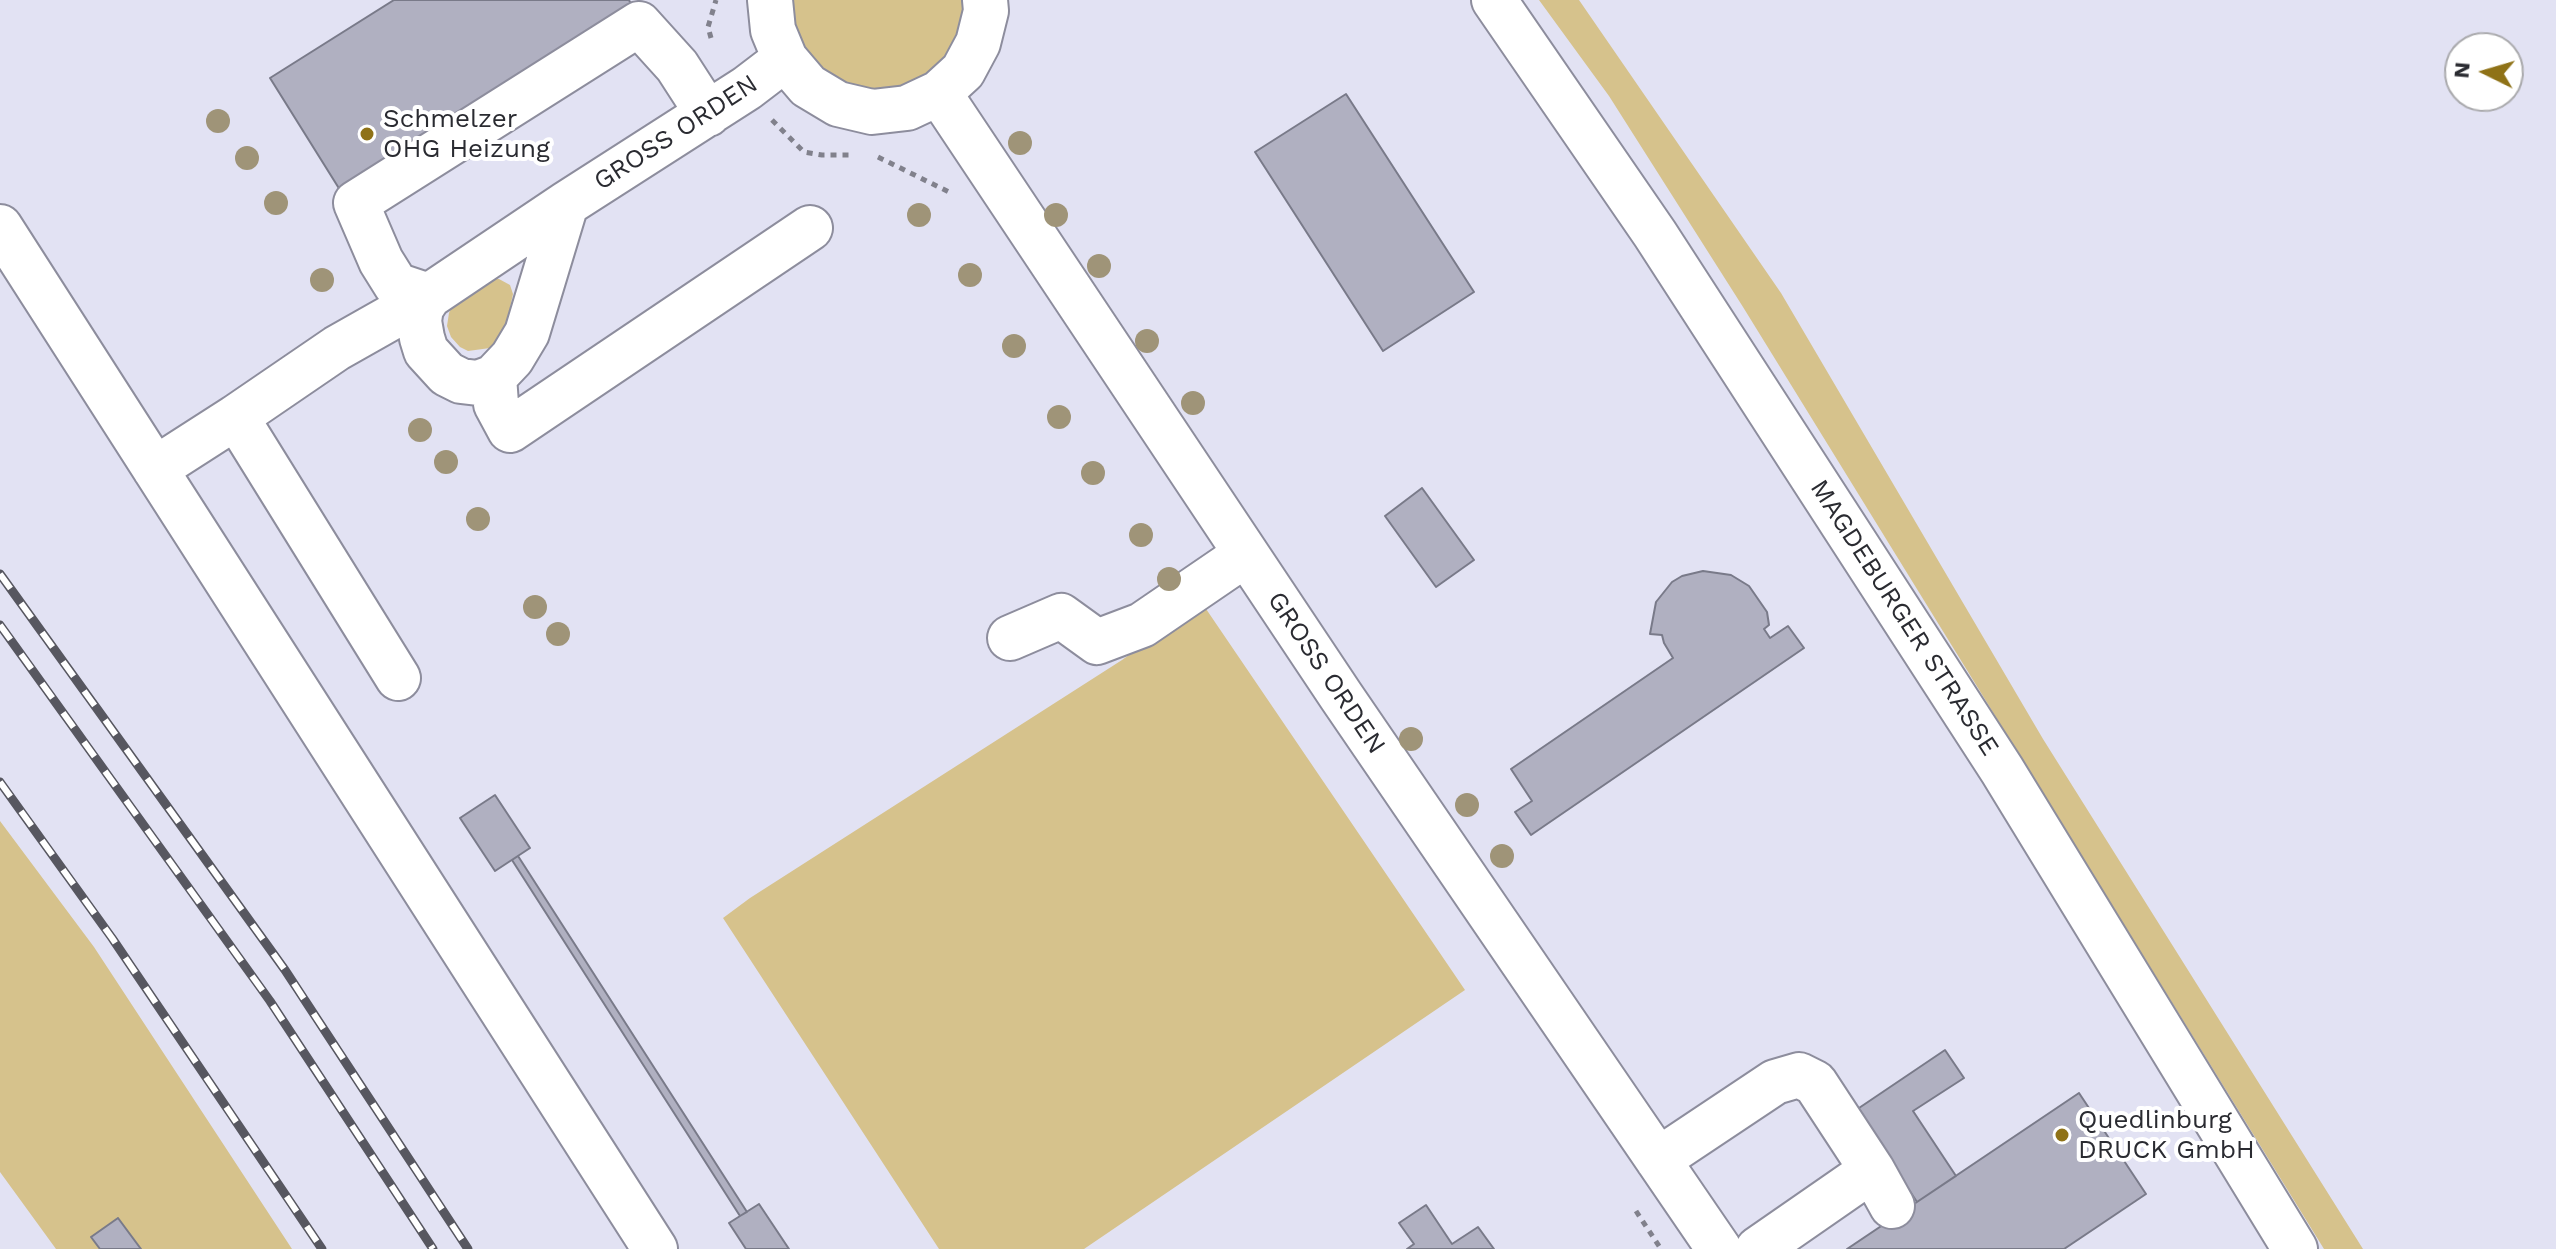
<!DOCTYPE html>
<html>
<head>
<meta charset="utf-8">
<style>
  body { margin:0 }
  #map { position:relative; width:2556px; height:1249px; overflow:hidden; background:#e2e2f3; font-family:"Work Sans",sans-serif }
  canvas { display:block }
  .north { position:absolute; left:2444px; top:32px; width:80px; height:80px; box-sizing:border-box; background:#fff; border:2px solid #aaaaad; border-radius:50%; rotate:275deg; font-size:22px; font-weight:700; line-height:32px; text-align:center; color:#2a2b31 }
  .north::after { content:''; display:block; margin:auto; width:28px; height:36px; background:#8f7217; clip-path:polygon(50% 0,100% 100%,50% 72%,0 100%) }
</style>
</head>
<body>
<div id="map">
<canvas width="2556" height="1249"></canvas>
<div class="north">N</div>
</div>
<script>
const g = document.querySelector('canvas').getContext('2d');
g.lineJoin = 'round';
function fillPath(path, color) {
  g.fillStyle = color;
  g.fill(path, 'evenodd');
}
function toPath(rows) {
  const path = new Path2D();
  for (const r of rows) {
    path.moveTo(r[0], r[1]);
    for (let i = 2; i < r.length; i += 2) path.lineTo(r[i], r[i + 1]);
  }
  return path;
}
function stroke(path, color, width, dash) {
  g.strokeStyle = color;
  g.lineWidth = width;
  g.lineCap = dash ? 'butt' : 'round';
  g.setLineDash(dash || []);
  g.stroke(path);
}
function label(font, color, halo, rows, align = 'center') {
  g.font = font + ' "Work Sans",sans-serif';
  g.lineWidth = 8;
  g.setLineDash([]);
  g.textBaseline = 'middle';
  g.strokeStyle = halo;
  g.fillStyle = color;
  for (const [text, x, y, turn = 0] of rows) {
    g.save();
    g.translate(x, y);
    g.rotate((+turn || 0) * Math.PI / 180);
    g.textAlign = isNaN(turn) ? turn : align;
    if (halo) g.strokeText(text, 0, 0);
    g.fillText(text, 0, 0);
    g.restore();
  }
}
const green = toPath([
  [789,0,964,0,965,17,947,60,911,88,866,94,823,77,795,41],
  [1539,0,1579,0,1781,293,2043,739,2363,1249,2324,1249,1743,307,1609,96],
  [489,279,499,279,510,285,513,294,507,322,500,338,490,348,468,351,460,347,451,337,447,326,449,313,452,306],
  [1202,603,1465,990,1084,1249,939,1249,723,918,750,898,1122,660],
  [0,821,94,947,292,1249,56,1249,0,1172]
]);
const building = toPath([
  [394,0,629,0,632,6,340,190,270,78,394,0],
  [1346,94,1474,292,1383,351,1255,152,1346,94],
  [1422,488,1474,560,1436,587,1385,516,1422,488],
  [1703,571,1731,575,1749,586,1767,612,1769,625,1764,629,1770,638,1788,626,1804,648,1531,835,1515,812,1532,801,1511,769,1673,658,1664,643,1662,635,1650,634,1656,602,1672,582,1682,576,1703,571],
  [495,795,530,848,495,871,460,818,495,795],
  [518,856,747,1212,740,1216,512,860,518,856],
  [1945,1050,1964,1078,1913,1111,1956,1176,1917,1202,1856,1110,1945,1050],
  [2079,1093,2146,1194,2064,1249,1847,1249,2079,1093],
  [759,1204,789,1249,746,1249,729,1223,759,1204],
  [1426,1205,1452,1244,1478,1227,1494,1249,1407,1249,1414,1244,1399,1223,1426,1205],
  [118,1218,141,1249,100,1249,91,1237,118,1218]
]);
const path = toPath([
  [711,38,708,27,716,0],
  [772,120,804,152,822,155,852,155],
  [878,157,951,193],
  [1636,1211,1661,1249]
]);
const minor = toPath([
  [770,0,773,30,785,59,808,86,838,104,872,112,907,108,939,93,963,71,978,43,986,11,985,0],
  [1494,0,1655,234,2002,770,2295,1249],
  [939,93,1341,696,1719,1249],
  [566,204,527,333,512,358,494,377,478,383,461,381,447,374,426,351,422,338,419,321,421,308,429,296,566,204,747,88,785,59],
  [0,227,655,1249],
  [429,296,396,285,381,261,356,203,639,24,677,66,708,114],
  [494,377,496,404,510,430,810,228],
  [155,469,236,417],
  [1010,638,1061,616,1097,642,1142,625,1246,554],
  [398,678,236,417,337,348,429,296],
  [1658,1160,1775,1082,1799,1075,1815,1083,1872,1170,1758,1249],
  [1872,1170,1892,1206]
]);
const rail = toPath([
  [0,574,285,970,468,1249],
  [0,625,270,1001,433,1249],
  [0,782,112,938,322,1249]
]);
const trees = [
  [218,121],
  [1020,143],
  [247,158],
  [276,203],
  [919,215],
  [1056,215],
  [1099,266],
  [970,275],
  [322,280],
  [1147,341],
  [1014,346],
  [1193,403],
  [1059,417],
  [420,430],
  [446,462],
  [1093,473],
  [478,519],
  [1141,535],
  [1169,579],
  [535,607],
  [558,634],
  [1411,739],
  [1467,805],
  [1502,856]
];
const markers = [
  [367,134,8,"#8f7217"],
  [2062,1135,8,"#8f7217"]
];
const poiNames = [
  ["Schmelzer",383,119],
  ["OHG Heizung",383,149],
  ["Quedlinburg",2078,1120],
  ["DRUCK GmbH",2078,1150]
];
const streetNames = [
  ["GROSS ORDEN",676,133,-33],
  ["MAGDEBURGER STRASSE",1904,618,57],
  ["GROSS ORDEN",1326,673,56]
];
fillPath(green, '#d6c28c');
fillPath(building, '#b0b0c1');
stroke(building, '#797a89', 2);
stroke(minor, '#8d8d9d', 48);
stroke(path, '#81818c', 5, [6, 6]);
stroke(minor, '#fff', 44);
stroke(rail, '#575760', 9);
stroke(rail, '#fff', 6, [18]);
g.fillStyle = '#9f9478';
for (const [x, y] of trees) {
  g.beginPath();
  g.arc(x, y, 12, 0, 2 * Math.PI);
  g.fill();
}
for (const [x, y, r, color] of markers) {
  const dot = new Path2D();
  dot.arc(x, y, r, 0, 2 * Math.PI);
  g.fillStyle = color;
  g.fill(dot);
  stroke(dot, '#fff', 3);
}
label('26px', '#2a2b31', '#fff', poiNames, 'left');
label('26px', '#2a2b31', '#fff', streetNames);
</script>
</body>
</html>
